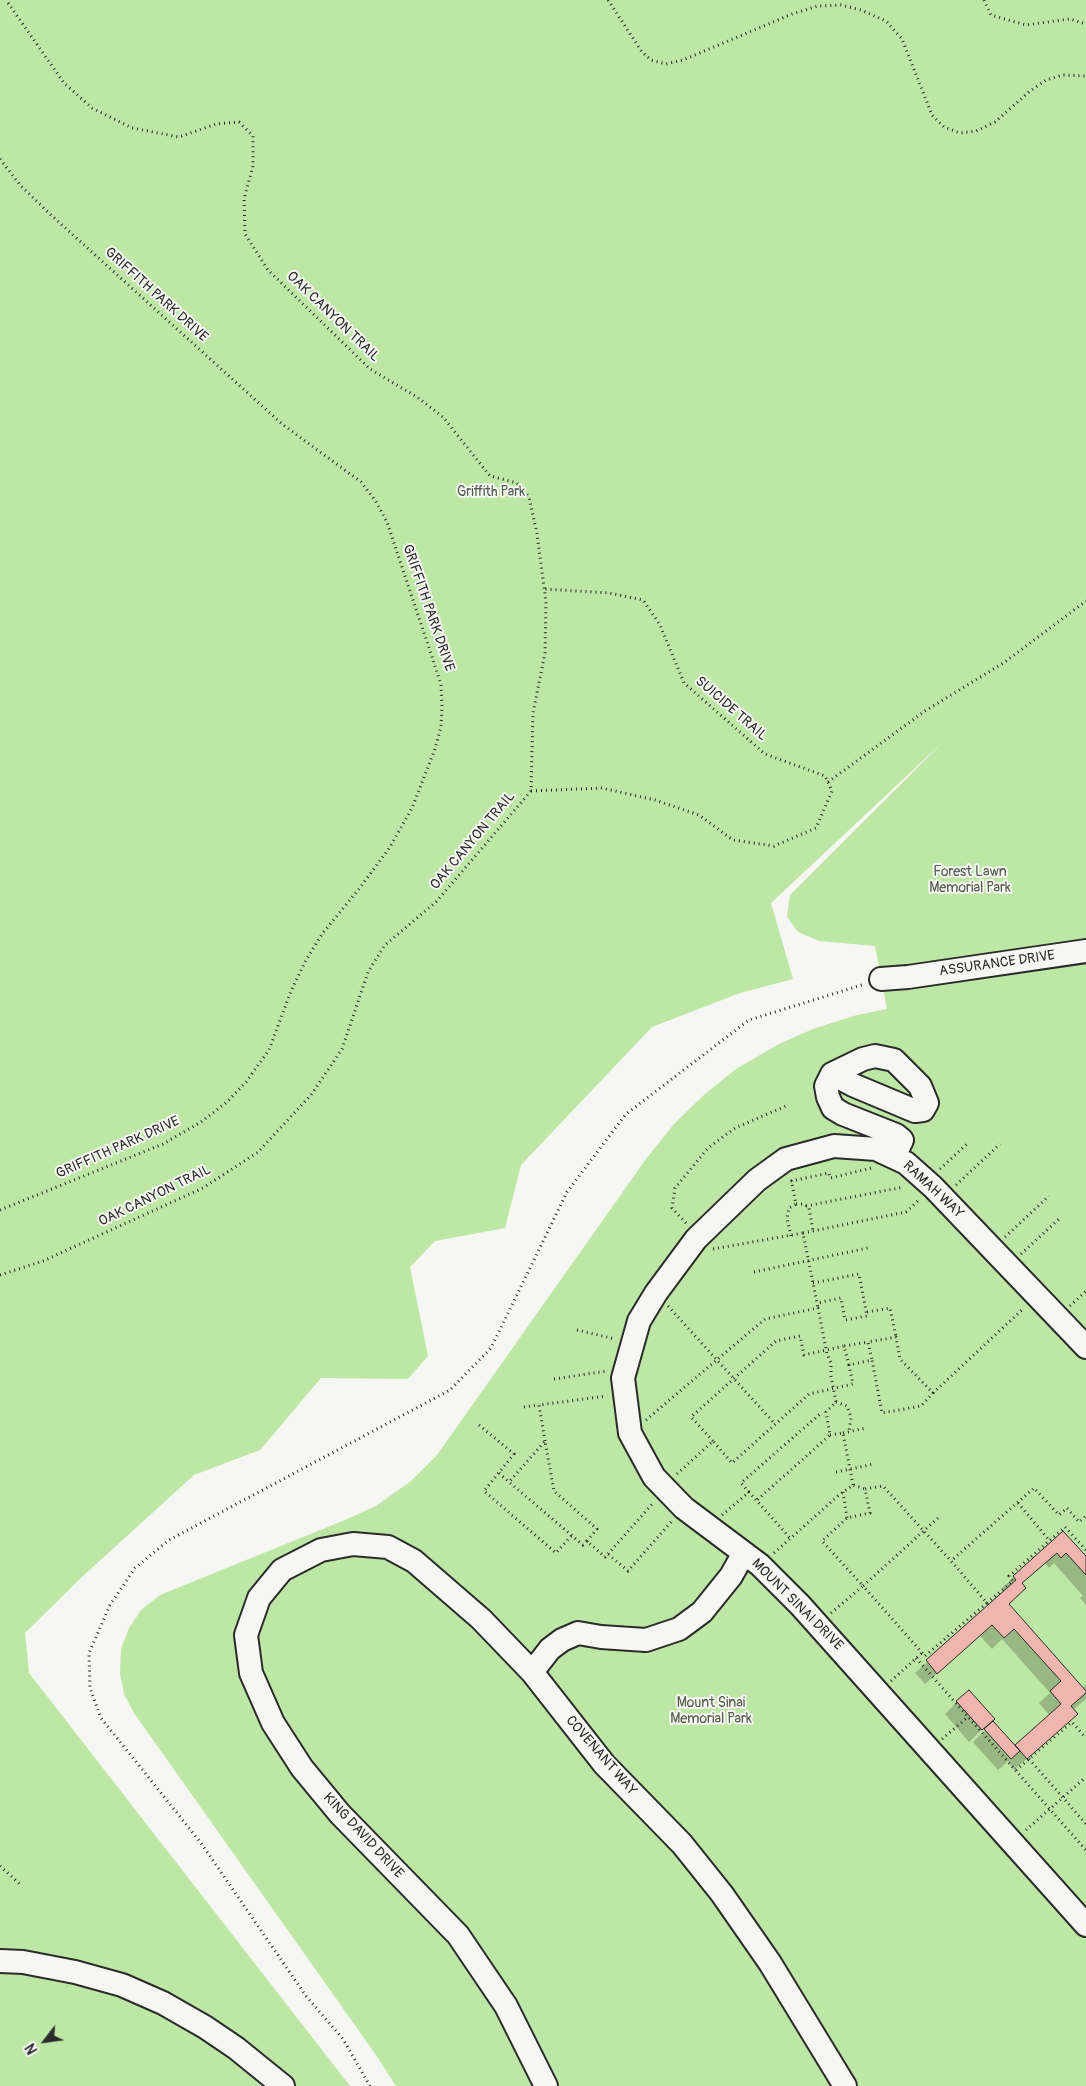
<!DOCTYPE html>
<html>
<head>
<meta charset="utf-8">
<style>
  body { margin:0 }
  #map { position:relative; width:1086px; height:2086px; overflow:hidden; background:#f6f6f2; font-family:Pangolin,sans-serif }
  canvas { display:block }
  .north { position:absolute; left:20px; top:2016px; width:50px; height:50px; -webkit-text-stroke:4px #f6f6f2; paint-order:stroke; rotate:240deg; font-size:14px; font-weight:700; line-height:20px; text-align:center; color:#2b2b2b }
  .north::after { content:''; display:block; margin:auto; width:18px; height:22px; background:#2b2b2b; clip-path:polygon(50% 0,100% 100%,50% 72%,0 100%) }
</style>
</head>
<body>
<div id="map">
<canvas width="1086" height="2086"></canvas>
<div class="north">N</div>
</div>
<script>
const g = document.querySelector('canvas').getContext('2d');
g.lineJoin = 'round';
function fillPath(path, color) {
  g.fillStyle = color;
  g.fill(path, 'evenodd');
}
function toPath(rows) {
  const path = new Path2D();
  for (const r of rows) {
    path.moveTo(r[0], r[1]);
    for (let i = 2; i < r.length; i += 2) path.lineTo(r[i], r[i + 1]);
  }
  return path;
}
function stroke(path, color, width, dash) {
  g.strokeStyle = color;
  g.lineWidth = width;
  g.lineCap = dash ? 'butt' : 'round';
  g.setLineDash(dash || []);
  g.stroke(path);
}
function label(font, color, halo, rows, align = 'center') {
  g.font = font + ' Pangolin,sans-serif';
  g.lineWidth = 4;
  g.setLineDash([]);
  g.textBaseline = 'middle';
  g.strokeStyle = halo;
  g.fillStyle = color;
  for (const [text, x, y, turn = 0] of rows) {
    g.save();
    g.translate(x, y);
    g.rotate((+turn || 0) * Math.PI / 180);
    g.textAlign = isNaN(turn) ? turn : align;
    if (halo) g.strokeText(text, 0, 0);
    g.fillText(text, 0, 0);
    g.restore();
  }
}
const green = toPath([
  [0,0,1086,0,1086,2086,396,2086,376,2055,134,1713,124,1694,120,1674,121,1649,129,1628,141,1610,160,1595,345,1520,376,1506,411,1481,437,1455,646,1159,674,1124,705,1094,736,1069,779,1044,813,1029,857,1015,887,1009,875,946,819,941,798,932,787,917,790,895,944,741,771,903,793,979,740,993,652,1027,521,1165,505,1228,435,1241,410,1267,428,1356,408,1379,321,1378,260,1450,194,1475,83,1576,25,1633,29,1673,350,2086,0,2086]
]);
const shadow = toPath([
  [1063,1532,1086,1558,1086,1605,1080,1598,1083,1596,1054,1563,1049,1568,1045,1563,1021,1584,1008,1604,1082,1688,1086,1684,1086,1699,1073,1710,1065,1725,1014,1770,1008,1761,998,1770,973,1742,993,1723,1015,1748,1050,1716,1039,1703,1050,1693,1002,1639,992,1649,980,1636,925,1684,915,1673,1005,1592,1002,1588],
  [957,1702,993,1719,969,1742,945,1714]
]);
const building = toPath([
  [1063,1531,1086,1556,1086,1575,1066,1553,1061,1558,1057,1553,1022,1583,1026,1588,1009,1604,1086,1691,1086,1693,1071,1706,1078,1714,1027,1759,1015,1745,1061,1704,1050,1691,1061,1681,1014,1629,1004,1638,992,1625,937,1674,926,1660,1016,1580,1013,1576,1063,1531],
  [969,1690,995,1719,982,1730,956,1701,969,1690],
  [993,1721,1020,1751,1011,1759,984,1729,993,1721]
]);
const path = toPath([
  [608,0,642,52,651,60,666,64,683,60,792,14,818,6,841,5,861,10,886,21,902,39,932,115,944,127,960,133,976,131,995,122,1030,91,1046,80,1063,75,1086,76],
  [984,0,991,15,1026,25,1070,19,1086,24],
  [0,159,20,185,51,215,282,424,361,482,375,500,387,522,441,684,442,707,441,727,435,749,412,808,390,847,359,889,322,934,305,962,291,991,269,1050,246,1082,227,1102,201,1122,163,1144,0,1210],
  [828,782,925,711,1005,662,1086,601],
  [531,791,602,788,655,800,699,815,733,840,774,846,816,828,832,791,825,776,765,754,684,683,660,625,643,600,609,593,544,589],
  [940,1169,968,1143],
  [791,1181,829,1173,830,1178,872,1168],
  [956,1185,1000,1144],
  [796,1204,804,1204,809,1208,813,1231],
  [806,1206,904,1187],
  [686,1223,672,1208,675,1188,708,1148,735,1128,786,1106],
  [803,1233,906,1212,920,1199],
  [791,1236,787,1218,789,1208,796,1204,791,1179],
  [1005,1237,1049,1196],
  [713,1249,803,1233,818,1308],
  [1021,1254,1059,1219],
  [754,1272,868,1248],
  [0,1275,43,1261,203,1188,258,1152,311,1095,342,1049,368,972,385,945,436,902,531,791,533,713,545,653,546,602,537,534,529,497,517,483,490,476,443,417,417,397,370,369,268,270,245,234,244,199,253,166,253,136,239,122,216,124,179,137,132,128,92,108,64,83,6,0],
  [813,1283,859,1274,867,1316,845,1320,841,1298,817,1303],
  [668,1306,775,1424],
  [1070,1306,1086,1291],
  [867,1312,890,1308,896,1337],
  [577,1330,615,1339],
  [849,1365,844,1346,868,1342],
  [554,1379,607,1371],
  [933,1393,1024,1308],
  [836,1402,847,1406,851,1417,849,1432],
  [524,1407,539,1405],
  [646,1420,765,1319,818,1308,827,1354,831,1363,831,1376,836,1402,826,1412,830,1435,756,1501],
  [479,1425,514,1454,484,1491,556,1553,572,1535],
  [843,1433,866,1428],
  [830,1435,843,1433,853,1485],
  [545,1441,539,1405,607,1396],
  [713,1441,691,1417,776,1341,800,1336,804,1355,844,1346],
  [836,1472,874,1464],
  [499,1473,509,1482],
  [677,1474,713,1441,732,1463,809,1394,853,1384,849,1365,872,1360,882,1413,921,1406,933,1393,900,1359,896,1337,868,1342,872,1360],
  [749,1492,741,1483,820,1414],
  [843,1492,847,1518],
  [1018,1503,1049,1540],
  [722,1515,749,1492,790,1538],
  [938,1518,863,1586,925,1656,987,1603,951,1561,1034,1488,1059,1515,1067,1508,1079,1522,1086,1516],
  [587,1541,597,1529,554,1491,545,1441,509,1482,583,1545,587,1541,605,1557,608,1554,628,1571,672,1521],
  [774,1553,839,1495,853,1485,865,1489],
  [608,1554,654,1502],
  [987,1603,1013,1581,1009,1576,1065,1527,1086,1550],
  [831,1613,863,1586,822,1541,847,1518,870,1513,865,1489,883,1486,951,1561],
  [916,1658,1086,1850],
  [891,1681,922,1653],
  [942,1739,968,1717],
  [1029,1759,1086,1824],
  [1016,1770,1072,1722,1086,1738],
  [1026,1830,1086,1777],
  [0,1866,22,1886],
  [370,2086,343,2039,306,1996,201,1843,101,1718,90,1688,89,1653,110,1605,135,1568,169,1540,450,1390,491,1348,567,1192,626,1114,749,1020,865,984]
]);
const minor = toPath([
  [881,979,908,977,1086,951],
  [832,1074,853,1085,915,1111,923,1110,927,1103,920,1086,894,1060,875,1056,863,1059,832,1074,826,1086,828,1097,833,1108,843,1114,896,1135,902,1140,894,1157],
  [1086,1347,933,1187,906,1163,876,1149,834,1146,786,1159,757,1180,696,1239,656,1293,639,1321,623,1378,630,1433,654,1477,684,1508,760,1565,800,1605,1086,1925],
  [532,1672,550,1649,562,1640,578,1633,601,1637,646,1640,679,1629,702,1612,731,1576,744,1553],
  [0,1961,23,1962,75,1972,122,1985,163,2003,205,2027,236,2048,283,2086],
  [546,2086,506,2006,458,1935,340,1814,302,1768,273,1723,251,1673,246,1635,259,1598,282,1570,321,1550,353,1544,388,1547,414,1561,481,1619,532,1672,604,1764,682,1844,722,1894,770,1963,845,2086]
]);
const streetNames = [
  ["GRIFFITH PARK DRIVE",156,295,42],
  ["OAK CANYON TRAIL",333,317,44],
  ["GRIFFITH PARK DRIVE",428,608,71],
  ["SUICIDE TRAIL",731,709,41],
  ["OAK CANYON TRAIL",473,841,-50],
  ["ASSURANCE DRIVE",997,964,-8],
  ["GRIFFITH PARK DRIVE",118,1148,-24],
  ["RAMAH WAY",933,1190,43],
  ["OAK CANYON TRAIL",155,1196,-26],
  ["MOUNT SINAI DRIVE",797,1605,45],
  ["COVENANT WAY",601,1756,49],
  ["KING DAVID DRIVE",363,1836,47]
];
const parkNames = [
  ["Griffith Park",491,492],
  ["Forest Lawn",970,872],
  ["Memorial Park",970,888],
  ["Mount Sinai",711,1703],
  ["Memorial Park",711,1719]
];
fillPath(green, '#bde7a4');
fillPath(shadow, '#0003');
fillPath(building, '#f0b5ac');
stroke(building, '#2b2b2b', 1);
stroke(minor, '#2b2b2b', 26);
stroke(path, '#2b2b2b', 3, [1, 4]);
stroke(minor, '#f6f6f2', 22);
label('14px', '#2b2b2b', '#f6f6f2', streetNames);
label('14px', '#505a49', '#f6f6f2', parkNames);
</script>
</body>
</html>
